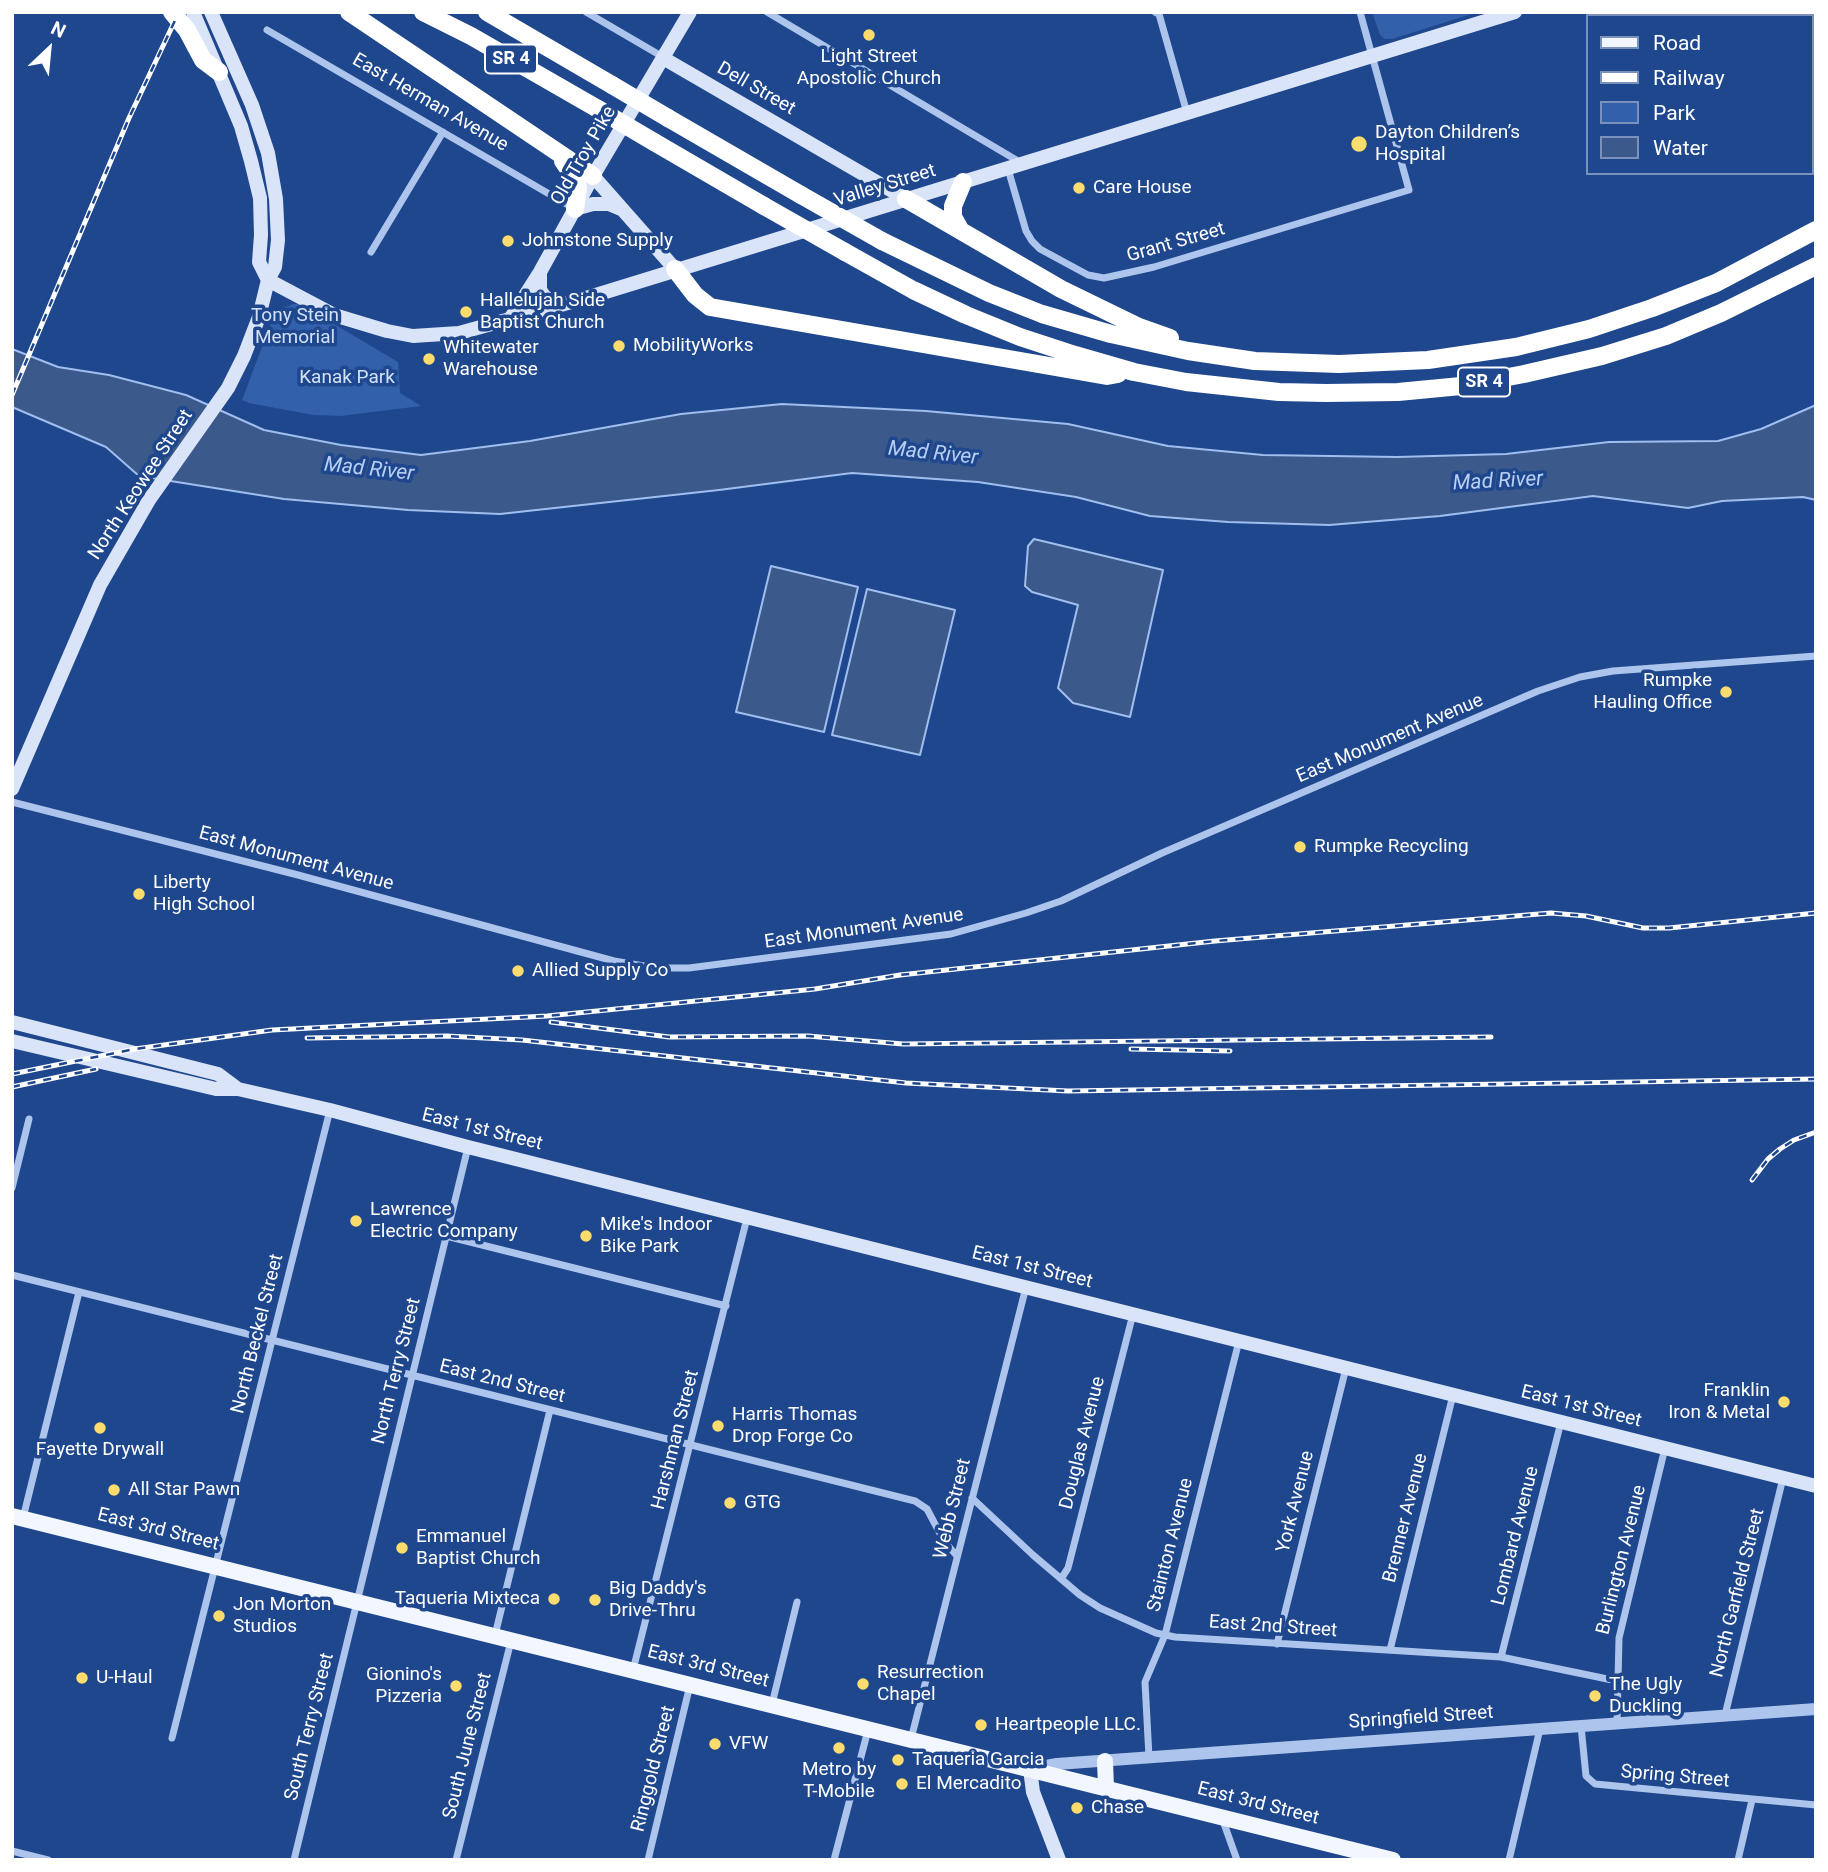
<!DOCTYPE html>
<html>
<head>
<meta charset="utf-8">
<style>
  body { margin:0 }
  #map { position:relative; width:1828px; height:1872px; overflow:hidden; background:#1f478d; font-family:Roboto,sans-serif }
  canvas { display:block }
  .frame { position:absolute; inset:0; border:14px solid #fff; pointer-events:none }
  .legend { position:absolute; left:1586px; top:14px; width:228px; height:161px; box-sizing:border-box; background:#1f478d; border:2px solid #7991bb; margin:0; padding:9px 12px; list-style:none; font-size:21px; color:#fff }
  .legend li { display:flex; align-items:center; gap:14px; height:35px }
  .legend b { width:35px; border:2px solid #7991bb }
  .north { position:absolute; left:14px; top:14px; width:70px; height:70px; -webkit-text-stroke:5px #1f478d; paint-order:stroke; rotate:26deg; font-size:19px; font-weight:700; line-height:28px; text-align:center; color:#fff }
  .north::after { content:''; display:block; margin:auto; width:24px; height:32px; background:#fff; clip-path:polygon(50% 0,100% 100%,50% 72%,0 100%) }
</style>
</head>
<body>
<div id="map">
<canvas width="1828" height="1872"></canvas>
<div class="frame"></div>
<ul class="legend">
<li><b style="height:9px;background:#f2f6ff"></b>Road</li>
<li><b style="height:9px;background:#fff"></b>Railway</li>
<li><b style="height:19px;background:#3260ab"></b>Park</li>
<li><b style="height:19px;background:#3c598c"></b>Water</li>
</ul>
<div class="north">N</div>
</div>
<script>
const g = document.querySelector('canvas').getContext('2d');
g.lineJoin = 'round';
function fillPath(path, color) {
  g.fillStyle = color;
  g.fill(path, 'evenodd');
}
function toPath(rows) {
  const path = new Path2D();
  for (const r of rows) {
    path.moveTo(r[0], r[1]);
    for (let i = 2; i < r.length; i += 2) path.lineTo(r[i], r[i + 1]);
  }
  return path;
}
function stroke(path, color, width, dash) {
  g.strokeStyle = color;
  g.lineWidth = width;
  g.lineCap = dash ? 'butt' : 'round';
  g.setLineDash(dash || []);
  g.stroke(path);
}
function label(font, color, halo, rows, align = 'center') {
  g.font = font + ' Roboto,sans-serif';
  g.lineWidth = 7;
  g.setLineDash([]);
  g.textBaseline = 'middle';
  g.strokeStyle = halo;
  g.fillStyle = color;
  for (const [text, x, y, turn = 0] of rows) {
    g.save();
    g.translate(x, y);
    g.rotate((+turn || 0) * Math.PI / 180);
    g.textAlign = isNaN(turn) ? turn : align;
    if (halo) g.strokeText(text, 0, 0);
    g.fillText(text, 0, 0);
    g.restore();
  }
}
const green = toPath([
  [1372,12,1478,12,1392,39,1385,39,1380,35],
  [293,304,301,304,314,312,398,362,400,393,421,406,341,416,313,415,249,403,242,400,274,315,279,310]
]);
const water = toPath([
  [12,349,58,367,109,375,186,395,264,430,341,445,421,455,530,441,681,414,782,404,926,411,1068,424,1168,446,1263,455,1397,457,1506,454,1609,442,1718,441,1761,429,1816,405,1816,500,1803,497,1722,501,1688,508,1593,496,1440,516,1329,525,1228,522,1150,516,1076,497,978,482,852,473,719,490,500,514,408,510,284,499,139,476,106,447,12,407,12,349],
  [1034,539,1163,570,1130,717,1073,703,1058,688,1078,605,1032,592,1025,586,1028,546,1034,539],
  [771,566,858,587,824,732,736,712,771,566],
  [867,589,955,610,920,755,832,735,867,589]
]);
const minor = toPath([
  [586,12,663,57],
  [767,12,1023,164],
  [1155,12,1159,14,1187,113],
  [267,30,575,209],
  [1008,169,1026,231,1032,241,1040,249,1088,275,1104,278,1154,267,1409,190,1360,12],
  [371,252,443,132],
  [12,802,298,875,614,961,656,968,689,968,951,934,1026,913,1061,901,1162,853,1538,691,1580,677,1613,671,1816,656],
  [12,1188,29,1119],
  [446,1236,726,1306],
  [12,1275,915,1501,927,1509,944,1541,957,1556],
  [972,1498,1033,1555,1080,1595,1100,1608,1156,1633,1175,1637,1501,1657,1617,1681],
  [23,1518,79,1292],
  [1061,1579,1068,1568,1133,1314],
  [495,1635,550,1410],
  [1277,1644,1346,1368],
  [1390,1650,1453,1395],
  [1501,1657,1561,1422],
  [633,1670,747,1218],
  [772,1704,797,1602],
  [1725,1715,1783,1478],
  [1617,1723,1619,1638,1665,1448],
  [1581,1726,1586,1776,1595,1784,1816,1805],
  [172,1738,330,1110],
  [911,1739,1026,1287],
  [1149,1757,1145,1682,1165,1635,1239,1341],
  [1222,1818,1237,1860],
  [12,1851,48,1860],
  [294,1860,468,1147],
  [456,1860,511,1641],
  [648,1860,690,1685],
  [834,1860,868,1730],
  [1509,1860,1540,1729],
  [1738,1860,1752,1800]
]);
const tertiary = toPath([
  [1034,1768,1057,1764,1816,1709]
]);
const secondary = toPath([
  [193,12,241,126,251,161,260,198,261,235,259,262,268,280],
  [663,58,906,199],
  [593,176,675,269],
  [575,209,593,204,609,204,621,209],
  [540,272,540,290,544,296,550,301,563,304],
  [268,280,334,315,387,331,413,336,459,333,586,298,1515,12],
  [510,319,540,272,593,176,690,12],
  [12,789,100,585,149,500,228,388,244,356,259,317,268,280,275,267,278,240,276,199,268,153,252,105,211,12],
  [12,1022,218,1074,238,1089],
  [12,1041,216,1089,238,1089,330,1110,468,1147,1816,1486],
  [1030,1769,1033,1792,1059,1860]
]);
const primary = toPath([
  [12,1516,1393,1860],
  [1105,1761,1106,1788]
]);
const motorway = toPath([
  [172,12,187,30,203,60,219,72],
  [349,12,593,176],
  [423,12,471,36,598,109],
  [487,12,612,85],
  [668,118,801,195],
  [654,142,764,206],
  [563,161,576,180,578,189,575,209],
  [906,199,1061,289,1139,327,1170,338],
  [961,231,953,217,953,206,963,182],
  [882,241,989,293,1042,314,1111,334,1188,351,1255,361,1339,364,1428,360,1516,347,1589,329,1652,308,1716,283,1816,230],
  [845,252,913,290,966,315,1020,337,1075,355,1134,372,1186,382,1279,392,1326,393,1398,392,1461,386,1524,374,1602,356,1666,336,1721,313,1816,266],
  [675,269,695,295,710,307,1107,376,1118,374]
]);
const rail = toPath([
  [12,395,129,118,179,12],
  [551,1022,669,1037,808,1036,903,1044,1491,1037],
  [307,1038,447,1036,522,1040,906,1083,1068,1091,1816,1079],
  [1131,1049,1230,1051],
  [12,1074,135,1049,272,1030,547,1016,815,989,900,975,1215,941,1551,913,1586,916,1643,928,1669,928,1816,913],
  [12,1087,96,1069],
  [1752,1180,1768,1159,1780,1149,1794,1140,1816,1132]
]);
const motorwayBridge = toPath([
  [612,85,668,118],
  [598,109,654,142],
  [801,195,882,241],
  [764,206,845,252]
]);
const markers = [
  [869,35,7,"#fbdc6c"],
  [1359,144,9,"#fbdc6c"],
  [1079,188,7,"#fbdc6c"],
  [508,241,7,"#fbdc6c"],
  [466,312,7,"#fbdc6c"],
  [619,346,7,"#fbdc6c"],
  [429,359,7,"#fbdc6c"],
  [1726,692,7,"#fbdc6c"],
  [1300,847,7,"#fbdc6c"],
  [139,894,7,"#fbdc6c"],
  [518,971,7,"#fbdc6c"],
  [356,1221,7,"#fbdc6c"],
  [586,1236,7,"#fbdc6c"],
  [1784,1402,7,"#fbdc6c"],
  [718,1426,7,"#fbdc6c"],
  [100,1428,7,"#fbdc6c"],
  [114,1490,7,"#fbdc6c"],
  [730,1503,7,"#fbdc6c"],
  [402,1548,7,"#fbdc6c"],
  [554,1599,7,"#fbdc6c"],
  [595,1600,7,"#fbdc6c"],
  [219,1616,7,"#fbdc6c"],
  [82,1678,7,"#fbdc6c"],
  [863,1684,7,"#fbdc6c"],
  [456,1686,7,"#fbdc6c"],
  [1595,1696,7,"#fbdc6c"],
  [981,1725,7,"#fbdc6c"],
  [715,1744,7,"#fbdc6c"],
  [839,1748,7,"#fbdc6c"],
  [898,1760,7,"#fbdc6c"],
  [902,1784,7,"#fbdc6c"],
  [1077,1808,7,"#fbdc6c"]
];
const shields = [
  [511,59,52],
  [1484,382,52]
];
const shieldNames = [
  ["SR 4",511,59],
  ["SR 4",1484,382]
];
const poiNames = [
  ["Light Street",869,57,"center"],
  ["Apostolic Church",869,79,"center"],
  ["Dayton Children’s",1375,133],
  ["Hospital",1375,155],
  ["Care House",1093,188],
  ["Johnstone Supply",522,241],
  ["Hallelujah Side",480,301],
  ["Baptist Church",480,323],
  ["MobilityWorks",633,346],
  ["Whitewater",443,348],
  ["Warehouse",443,370],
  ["Rumpke",1712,681,"right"],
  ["Hauling Office",1712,703,"right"],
  ["Rumpke Recycling",1314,847],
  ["Liberty",153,883],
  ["High School",153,905],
  ["Allied Supply Co",532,971],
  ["Lawrence",370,1210],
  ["Electric Company",370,1232],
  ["Mike's Indoor",600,1225],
  ["Bike Park",600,1247],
  ["Franklin",1770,1391,"right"],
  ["Iron & Metal",1770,1413,"right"],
  ["Harris Thomas",732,1415],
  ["Drop Forge Co",732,1437],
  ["Fayette Drywall",100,1450,"center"],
  ["All Star Pawn",128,1490],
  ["GTG",744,1503],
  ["Emmanuel",416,1537],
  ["Baptist Church",416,1559],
  ["Big Daddy's",609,1589],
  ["Drive-Thru",609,1611],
  ["Taqueria Mixteca",540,1599,"right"],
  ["Jon Morton",233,1605],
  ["Studios",233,1627],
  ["Resurrection",877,1673],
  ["Chapel",877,1695],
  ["Gionino's",442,1675,"right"],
  ["Pizzeria",442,1697,"right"],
  ["U-Haul",96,1678],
  ["The Ugly",1609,1685],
  ["Duckling",1609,1707],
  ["Heartpeople LLC.",995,1725],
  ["VFW",729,1744],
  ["Taqueria Garcia",912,1760],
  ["Metro by",839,1770,"center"],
  ["T-Mobile",839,1792,"center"],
  ["El Mercadito",916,1784],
  ["Chase",1091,1808]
];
const streetNames = [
  ["Dell Street",756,89,30],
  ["East Herman Avenue",430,103,30],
  ["Old Troy Pike",584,156,-60],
  ["Valley Street",885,186,-17],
  ["Grant Street",1176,243,-16],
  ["North Keowee Street",141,485,-57],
  ["East Monument Avenue",1390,739,-23],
  ["East Monument Avenue",296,859,15],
  ["East Monument Avenue",864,929,-8],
  ["East 1st Street",482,1130,14],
  ["East 1st Street",1032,1268,14],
  ["North Beckel Street",258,1334,-76],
  ["North Terry Street",397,1371,-76],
  ["East 2nd Street",502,1382,14],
  ["East 1st Street",1581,1407,14],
  ["Harshman Street",676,1440,-76],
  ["Douglas Avenue",1083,1443,-76],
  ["York Avenue",1296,1502,-76],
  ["Webb Street",953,1509,-76],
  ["Brenner Avenue",1406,1518,-76],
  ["East 3rd Street",158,1530,14],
  ["Lombard Avenue",1516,1536,-76],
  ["Stainton Avenue",1171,1545,-76],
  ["Burlington Avenue",1622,1560,-76],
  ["North Garfield Street",1738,1593,-76],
  ["East 2nd Street",1273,1627,4],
  ["East 3rd Street",708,1667,14],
  ["Springfield Street",1421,1718,-4],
  ["South Terry Street",310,1727,-76],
  ["South June Street",468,1746,-76],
  ["Ringgold Street",654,1769,-76],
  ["Spring Street",1675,1777,5],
  ["East 3rd Street",1258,1804,14]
];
const parkNames = [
  ["Tony Stein",295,316],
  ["Memorial",295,338],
  ["Kanak Park",347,378]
];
const waterNames = [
  ["Mad River",933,454,6],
  ["Mad River",369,470,6],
  ["Mad River",1498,482,-3]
];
fillPath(green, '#3260ab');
fillPath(water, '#3c598c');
stroke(water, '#a0beee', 2);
stroke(minor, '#adc5ec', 7);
stroke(tertiary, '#adc5ec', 12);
stroke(secondary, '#d9e4f9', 14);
stroke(primary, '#f2f6ff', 16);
stroke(motorway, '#fff', 18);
stroke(rail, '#fff', 5);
stroke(rail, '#1f478d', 2.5, [8]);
stroke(motorwayBridge, '#fff', 18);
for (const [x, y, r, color] of markers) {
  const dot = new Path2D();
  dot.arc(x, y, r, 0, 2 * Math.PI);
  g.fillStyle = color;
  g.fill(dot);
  stroke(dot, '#1f478d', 2.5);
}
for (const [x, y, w] of shields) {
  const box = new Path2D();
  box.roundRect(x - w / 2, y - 14.5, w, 29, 5);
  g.fillStyle = '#1f478d';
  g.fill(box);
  stroke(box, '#fff', 2);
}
label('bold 18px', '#fff', null, shieldNames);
label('19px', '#fff', '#1f478d', poiNames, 'left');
label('19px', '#fff', '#1f478d', streetNames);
label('19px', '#d2e1f9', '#1f478d', parkNames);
label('italic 21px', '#b9cff3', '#1f478d', waterNames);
</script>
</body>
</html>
